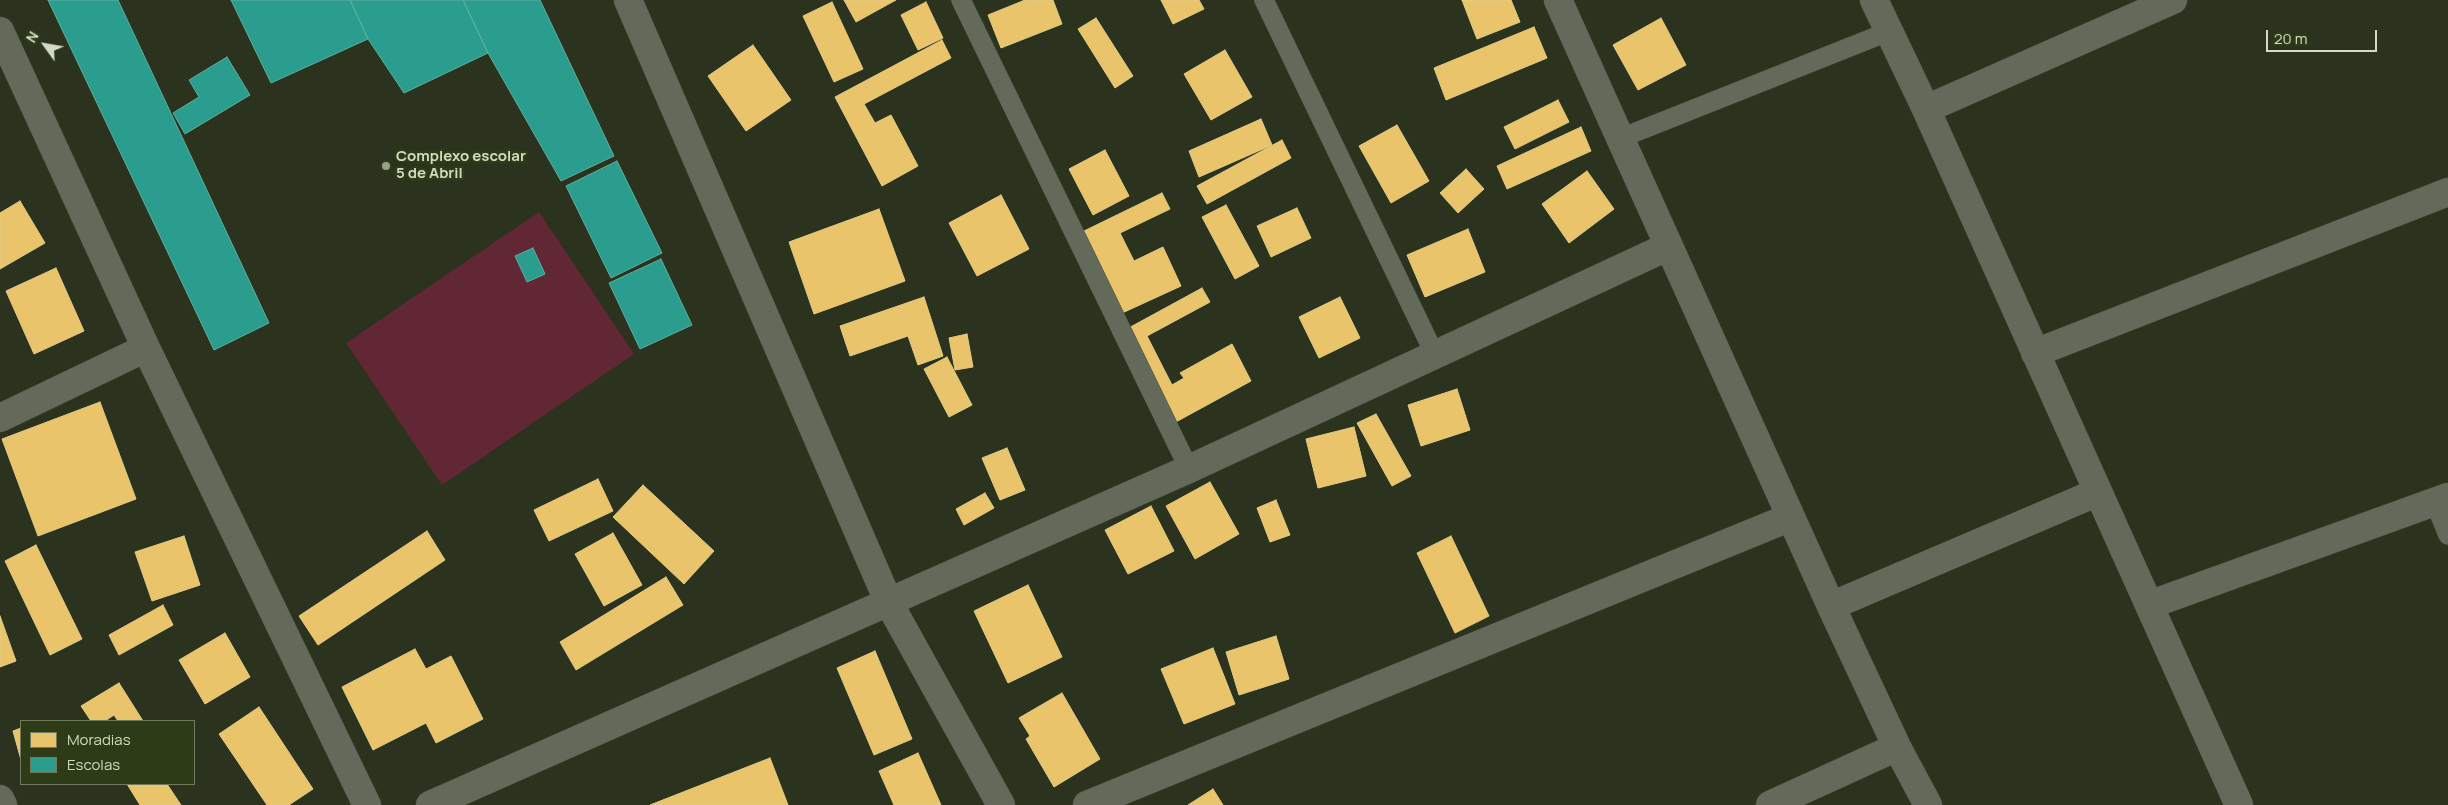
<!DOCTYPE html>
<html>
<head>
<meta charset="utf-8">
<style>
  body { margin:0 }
  #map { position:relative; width:2448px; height:805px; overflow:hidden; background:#2b331e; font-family:Manrope,sans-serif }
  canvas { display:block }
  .legend { position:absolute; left:20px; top:720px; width:175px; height:65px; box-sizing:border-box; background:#2d3b16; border:1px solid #6f7b5c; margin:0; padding:6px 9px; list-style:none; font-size:15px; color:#d1dbc5 }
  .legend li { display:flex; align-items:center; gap:10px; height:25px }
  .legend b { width:25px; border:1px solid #6f7b5c }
  .north { position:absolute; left:20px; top:20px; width:50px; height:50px; -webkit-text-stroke:4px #2d3b16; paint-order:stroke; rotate:302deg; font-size:14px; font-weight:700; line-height:20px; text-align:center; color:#d1dbc5 }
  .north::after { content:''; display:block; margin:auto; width:18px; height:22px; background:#d1dbc5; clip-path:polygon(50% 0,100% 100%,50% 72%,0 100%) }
  .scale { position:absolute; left:2266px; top:30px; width:111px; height:22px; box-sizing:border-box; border:2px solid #d1dbc5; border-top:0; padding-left:6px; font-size:15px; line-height:18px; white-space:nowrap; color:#d1dbc5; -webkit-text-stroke:4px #2d3b16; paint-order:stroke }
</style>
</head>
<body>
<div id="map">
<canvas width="2448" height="805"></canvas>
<ul class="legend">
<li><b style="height:14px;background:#e9c46a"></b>Moradias</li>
<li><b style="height:14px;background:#2a9d8f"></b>Escolas</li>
</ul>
<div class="north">N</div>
<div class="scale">20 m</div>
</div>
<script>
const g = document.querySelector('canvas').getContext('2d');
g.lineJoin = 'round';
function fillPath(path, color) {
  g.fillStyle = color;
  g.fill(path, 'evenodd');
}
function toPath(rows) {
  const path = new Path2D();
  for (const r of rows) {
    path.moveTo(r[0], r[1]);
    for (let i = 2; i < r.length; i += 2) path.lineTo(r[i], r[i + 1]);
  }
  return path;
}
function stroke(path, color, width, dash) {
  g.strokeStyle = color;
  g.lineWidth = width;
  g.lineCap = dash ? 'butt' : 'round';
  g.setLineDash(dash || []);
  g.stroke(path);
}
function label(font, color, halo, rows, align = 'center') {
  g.font = font + ' Manrope,sans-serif';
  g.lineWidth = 5;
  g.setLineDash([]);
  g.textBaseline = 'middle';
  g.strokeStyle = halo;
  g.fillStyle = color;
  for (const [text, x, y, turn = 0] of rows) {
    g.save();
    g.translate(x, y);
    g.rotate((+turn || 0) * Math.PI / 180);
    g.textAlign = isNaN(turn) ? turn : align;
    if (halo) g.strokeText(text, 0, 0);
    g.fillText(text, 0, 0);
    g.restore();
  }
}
const green = toPath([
  [539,212,634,354,442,485,346,343]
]);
const homes = toPath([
  [844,0,896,0,856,22,844,0],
  [1025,0,1053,0,1062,24,1001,48,988,15,1025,0],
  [1161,0,1199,0,1204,9,1173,24,1161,0],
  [1462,0,1511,0,1520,22,1477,39,1462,0],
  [832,2,863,69,834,82,803,16,832,2],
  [926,2,943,38,918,50,901,15,926,2],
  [1096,18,1133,76,1115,88,1078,29,1096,18],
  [1661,18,1686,65,1638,90,1613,45,1661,18],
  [1534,27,1547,58,1446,100,1434,68,1534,27],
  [942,40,951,58,864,104,875,123,891,115,918,166,882,186,835,97,942,40],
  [753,45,791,100,746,131,708,76,753,45],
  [1225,50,1252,97,1211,120,1184,74,1225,50],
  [1558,100,1569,122,1515,149,1504,127,1558,100],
  [1261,119,1272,145,1199,177,1189,151,1261,119],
  [1397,125,1429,181,1391,203,1359,146,1397,125],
  [1581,127,1591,151,1507,189,1497,166,1581,127],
  [1282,140,1291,158,1207,204,1197,186,1282,140],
  [1105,150,1129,196,1093,215,1069,169,1105,150],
  [1466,169,1484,189,1458,213,1440,193,1466,169],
  [1587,171,1614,209,1569,243,1542,204,1587,171],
  [1162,193,1170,209,1120,233,1134,261,1163,247,1181,286,1120,314,1082,232,1162,193],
  [1001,195,1029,249,977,276,949,223,1001,195],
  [20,201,45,243,0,269,0,213,20,201],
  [1226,205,1259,266,1235,279,1202,217,1226,205],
  [1297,208,1311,238,1271,257,1257,226,1297,208],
  [879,209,905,281,814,314,789,242,879,209],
  [1468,229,1485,272,1425,297,1407,255,1468,229],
  [56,268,84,331,34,354,6,291,56,268],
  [1202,288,1210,302,1147,336,1172,385,1184,378,1180,373,1232,344,1251,381,1174,423,1125,330,1202,288],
  [924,297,943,356,918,365,908,336,850,356,840,326,924,297],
  [1340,297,1360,338,1319,358,1299,317,1340,297],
  [967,334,973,367,955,370,949,338,967,334],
  [947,357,972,405,949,417,924,369,947,357],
  [1457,389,1470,430,1421,446,1408,405,1457,389],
  [100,402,136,499,38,536,2,439,100,402],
  [1376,414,1411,476,1392,486,1357,423,1376,414],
  [1354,427,1366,476,1318,488,1306,439,1354,427],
  [1007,448,1025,490,1000,500,982,458,1007,448],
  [598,479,613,511,549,541,534,510,598,479],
  [1210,482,1239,534,1195,559,1166,506,1210,482],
  [643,485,714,551,684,584,613,517,643,485],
  [985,493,994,508,964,525,956,509,985,493],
  [1276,500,1290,535,1270,542,1257,508,1276,500],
  [1151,506,1174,551,1128,574,1105,530,1151,506],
  [427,531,445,560,318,645,299,616,427,531],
  [613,533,642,585,604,606,575,554,613,533],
  [184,536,200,585,152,601,135,552,184,536],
  [1451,536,1489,616,1455,633,1417,553,1451,536],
  [36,545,82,639,50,655,5,561,36,545],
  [666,577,683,605,576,670,560,642,666,577],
  [1028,585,1062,657,1008,683,974,611,1028,585],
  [163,605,173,625,119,655,109,635,163,605],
  [0,616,16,661,0,667,0,616],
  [225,633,250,677,205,704,179,660,225,633],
  [1276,636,1289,679,1239,695,1226,652,1276,636],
  [1213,648,1235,704,1184,724,1161,669,1213,648],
  [415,649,426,669,451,656,483,719,436,743,426,723,373,750,342,687,415,649],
  [875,651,912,739,874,755,837,668,875,651],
  [119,683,143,721,118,721,114,715,105,721,91,721,81,706,119,683],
  [1062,693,1100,759,1054,787,1026,739,1030,736,1019,718,1062,693],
  [259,707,313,789,289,805,267,805,219,734,259,707],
  [21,728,21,760,13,731,21,728],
  [918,753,941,805,894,805,879,771,918,753],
  [770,758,788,805,650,805,770,758],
  [127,784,167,784,181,805,140,805,127,784],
  [1213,789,1223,805,1188,805,1213,789]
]);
const schools = toPath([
  [48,0,118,0,269,323,214,350,48,0],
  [231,0,350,0,368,39,271,83,231,0],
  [350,0,463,0,488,53,404,93,368,39,350,0],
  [463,0,540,0,614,156,561,181,488,53,463,0],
  [227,57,250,95,185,134,173,113,199,97,189,80,227,57],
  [617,161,662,253,611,278,566,186,617,161],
  [533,248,545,274,527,282,515,256,533,248],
  [661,259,692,325,640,349,609,283,661,259]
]);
const service = toPath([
  [961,0,1189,469],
  [1264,0,1435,355],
  [1621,138,1890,31],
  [2435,503,2448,535]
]);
const minor = toPath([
  [628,0,889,603,1001,805],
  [1558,0,1831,606,1897,747,1928,805],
  [1874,0,1926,109,2239,805],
  [0,31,146,348,367,805],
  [1926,109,2173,0],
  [2035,353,2448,192],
  [0,418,146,348],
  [2149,605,2448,497],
  [1831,606,2098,492],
  [0,799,3,805],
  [430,805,1189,469,1669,246],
  [1087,805,1791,517],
  [1770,805,1897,747]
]);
const markers = [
  [386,166,5,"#97a08b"]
];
const poiNames = [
  ["Complexo escolar",396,157],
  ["5 de Abril",396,174]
];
fillPath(green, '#612734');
fillPath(homes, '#e9c46a');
stroke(homes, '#e2cb85', 1);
fillPath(schools, '#2a9d8f');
stroke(schools, '#5cb09f', 1);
stroke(service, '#48503e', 20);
stroke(minor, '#48503e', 29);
stroke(service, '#646a5a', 19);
stroke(minor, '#646a5a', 28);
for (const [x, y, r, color] of markers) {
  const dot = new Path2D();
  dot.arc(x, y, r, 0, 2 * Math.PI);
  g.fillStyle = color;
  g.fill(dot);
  stroke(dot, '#2d3b16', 2);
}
label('bold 15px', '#d1dbc5', '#2d3b16', poiNames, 'left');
</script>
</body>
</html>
